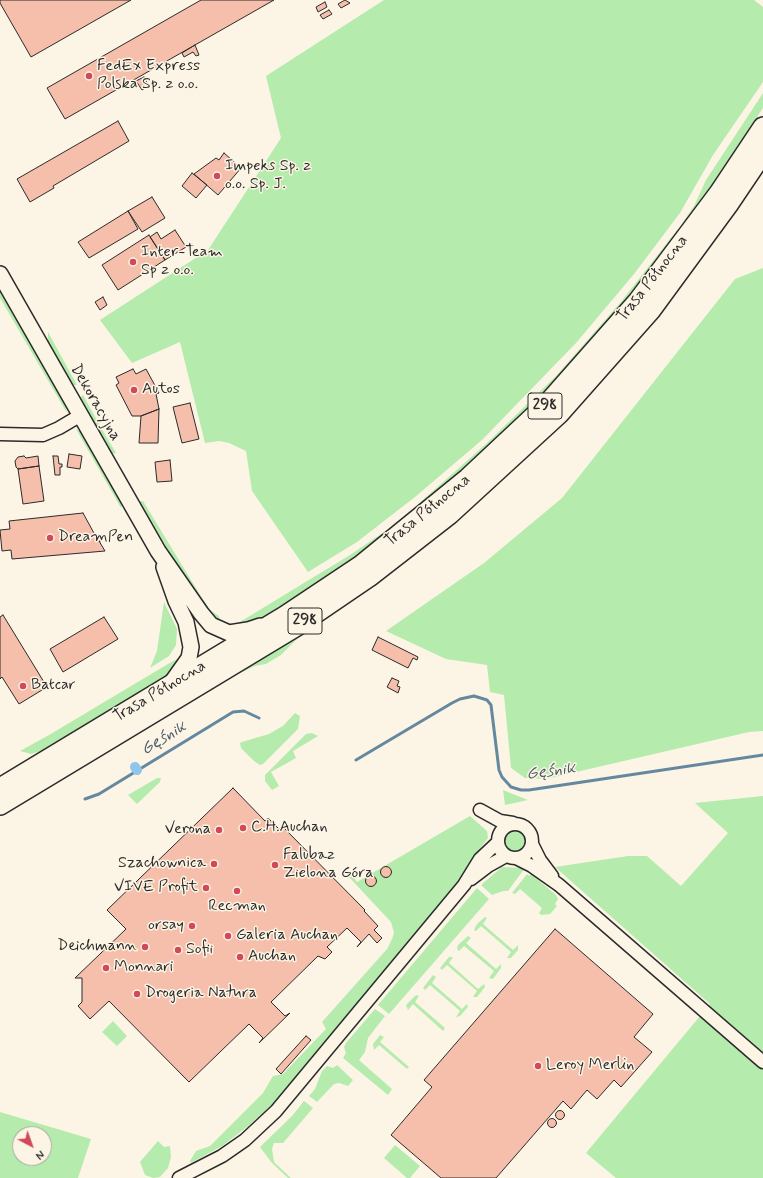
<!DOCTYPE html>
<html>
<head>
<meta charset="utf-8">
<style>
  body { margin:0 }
  #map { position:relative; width:763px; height:1178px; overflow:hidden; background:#fcf5e5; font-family:Mynerve,sans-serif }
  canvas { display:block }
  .north { position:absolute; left:12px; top:1126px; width:40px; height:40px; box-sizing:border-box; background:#fcf5e5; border:1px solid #a8a49b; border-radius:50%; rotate:139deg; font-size:11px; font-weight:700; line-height:16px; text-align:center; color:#2b2b2b }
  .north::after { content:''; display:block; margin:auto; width:14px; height:18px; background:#d1495b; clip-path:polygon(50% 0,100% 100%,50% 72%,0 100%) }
</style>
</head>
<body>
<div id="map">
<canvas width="763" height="1178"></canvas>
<div class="north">N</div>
</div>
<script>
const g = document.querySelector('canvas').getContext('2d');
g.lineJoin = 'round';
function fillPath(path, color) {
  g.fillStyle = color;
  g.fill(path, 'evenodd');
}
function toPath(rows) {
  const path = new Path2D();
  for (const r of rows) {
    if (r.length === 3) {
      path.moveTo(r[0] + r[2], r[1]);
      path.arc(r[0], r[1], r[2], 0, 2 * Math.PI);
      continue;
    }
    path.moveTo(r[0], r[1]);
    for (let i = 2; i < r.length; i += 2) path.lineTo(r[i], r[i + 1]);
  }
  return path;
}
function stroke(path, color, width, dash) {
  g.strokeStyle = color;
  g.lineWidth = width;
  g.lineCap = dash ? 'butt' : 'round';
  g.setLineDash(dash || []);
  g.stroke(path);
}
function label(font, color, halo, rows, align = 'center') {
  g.font = font + ' Mynerve,sans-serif';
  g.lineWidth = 3;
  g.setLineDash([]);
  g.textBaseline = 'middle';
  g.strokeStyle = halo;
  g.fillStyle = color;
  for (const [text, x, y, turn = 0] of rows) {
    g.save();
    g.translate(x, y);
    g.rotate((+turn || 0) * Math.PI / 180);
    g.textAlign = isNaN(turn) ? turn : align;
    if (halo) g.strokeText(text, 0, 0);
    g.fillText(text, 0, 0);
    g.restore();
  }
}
const green = toPath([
  [384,0,754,0,763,7,763,82,713,155,680,213,634,274,576,343,482,440,415,497,357,542,308,572,252,491,246,451,229,443,219,441,205,443,180,342,132,363,100,320,208,250,281,138,266,76],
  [763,93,763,108,686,224,683,222,694,206,706,180],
  [678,229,682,232,641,289,492,450,418,507,417,505,486,444,556,376,620,303],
  [763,268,763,731,749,732,546,779,525,778,511,768,504,695,490,692,487,665,446,659,386,631,484,563,562,498,735,279],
  [0,289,65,402,67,413,0,298],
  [48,332,77,385,72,385,48,342],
  [83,395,103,431,116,453,112,454,80,398],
  [76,429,83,433,122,502,121,508],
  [139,501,143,501,202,598,210,610,219,616,220,622,207,615],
  [381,534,384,534,349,565,257,621,230,628,350,555],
  [367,590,299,637,281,655,266,664,255,666,238,674,236,669],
  [164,602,177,629,176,645,169,656,150,668,157,651],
  [185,656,170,674,41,751,31,754,20,751,49,735,173,661],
  [295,713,300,716,298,729,263,764,260,765,254,761,241,748,240,743,242,742,269,734,283,726],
  [312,733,318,736,293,751,296,758,271,772,279,786,272,790,265,781,265,775,306,734],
  [157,778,161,778,160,782,137,804,128,795],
  [503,790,528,800,505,805],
  [763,796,763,1178,616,1178,586,1153,710,1004,555,867,628,856,647,856,681,886,728,833,695,803],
  [470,816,487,831,488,838,474,856,475,858,443,902,278,1099,247,1127,222,1146,191,1163,190,1161,196,1151,210,1146,263,1093,273,1076,283,1074,326,1029,322,1022,387,949,392,939,394,933,391,922,347,875,351,873,357,882],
  [515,841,10],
  [502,867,525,868,508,891,503,891,492,895,481,885],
  [527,874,529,876,531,874,556,895,558,899,555,904,557,906,550,914,541,915,539,913,542,908,520,889,515,894,512,893],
  [477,888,489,899,389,1014,378,1005],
  [485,917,487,918,483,924,513,950,518,945,518,950,511,958,507,958,511,952,481,926,476,931,474,930,477,924],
  [468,936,471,938,466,943,496,969,501,964,501,968,493,979,489,978,494,971,464,946,459,951,457,949,458,945],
  [449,957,453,957,449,963,478,989,484,984,485,987,477,997,473,997,477,991,447,965,442,970,440,968],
  [433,975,436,977,432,983,462,1009,467,1004,468,1007,460,1016,456,1017,460,1011,430,985,425,990,423,988],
  [416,995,419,996,415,1002,445,1028,443,1031,413,1004,408,1010,406,1005],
  [375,1009,385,1016,368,1038,365,1052,359,1060,392,1089,388,1095,343,1058,346,1053,344,1047,346,1043],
  [113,1021,127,1036,117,1046,102,1032],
  [380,1035,384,1037,380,1042,409,1067,407,1069,379,1045,374,1050,373,1044],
  [337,1065,353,1080,348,1086,339,1083,334,1084,317,1102,309,1096,315,1089,322,1071,327,1066,333,1068],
  [304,1101,313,1108,283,1143,274,1143,272,1149,274,1162,291,1178,288,1178,272,1163,260,1147,292,1116],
  [0,1112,91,1139,78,1178,0,1178],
  [20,1134,44,1134,44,1158,20,1158],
  [158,1141,164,1147,170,1146,171,1157,168,1168,160,1177,153,1178,145,1175,140,1162],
  [395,1145,420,1166,410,1178,407,1178,384,1158]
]);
const stream = toPath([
  [356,760,452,703,460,699,474,696,487,700,491,705,499,770,502,777,511,787,521,790,529,790,763,755],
  [85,799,99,794,233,712,244,711,259,718]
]);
const canal = toPath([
  [135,767,137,770]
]);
const building = toPath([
  [0,0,131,0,31,57,0,3,0,0],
  [201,0,274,0,65,119,47,88,201,0],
  [345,0,350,3,341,8,338,4,345,0],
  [325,2,327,7,318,12,316,7,325,2],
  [329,10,332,14,323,19,320,15,329,10],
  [195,45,199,55,196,56,193,52,184,57,182,53,195,45],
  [144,77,149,86,142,90,136,81,144,77],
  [118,121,129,141,53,186,54,188,30,202,17,179,118,121],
  [224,153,241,168,218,195,194,174,216,158,219,160,224,153],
  [192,173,207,185,196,198,182,186,192,173],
  [152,197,165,218,142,232,128,211,152,197],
  [128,211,138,229,89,258,78,242,128,211],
  [175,230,186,247,165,260,150,237,157,232,161,239,175,230],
  [149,235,165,260,118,290,102,265,149,235],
  [103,297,107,305,100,310,95,302,103,297],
  [133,369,136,374,146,369,159,393,156,394,159,409,141,416,132,416,116,385,119,383,116,377,133,369],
  [190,403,199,439,182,443,173,407,190,403],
  [159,409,158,443,139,443,141,416,159,409],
  [69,454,82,456,80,469,67,467,69,454],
  [24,456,26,458,38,456,39,466,18,469,16,467,15,461,18,457,24,456],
  [53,456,58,456,59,464,62,464,62,467,60,467,60,475,55,475,53,456],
  [170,460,172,481,157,482,155,462,170,460],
  [39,466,44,501,23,504,18,469,39,466],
  [83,513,95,535,100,535,101,541,99,541,105,551,12,559,11,550,2,551,0,530,10,529,9,521,83,513],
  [3,615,47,687,19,704,2,677,0,679,0,617,3,615],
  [104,617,118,639,63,672,50,649,104,617],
  [378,637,418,657,417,660,413,658,408,668,372,650,378,637],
  [392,678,399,681,397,686,400,687,398,693,387,687,392,678],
  [233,788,265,821,268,818,279,829,282,826,365,910,364,911,378,926,374,930,382,938,377,943,369,934,357,947,361,942,347,928,327,947,332,952,325,959,318,956,271,1002,285,1016,290,1013,259,1043,263,1038,249,1024,189,1082,109,1001,90,1019,78,1006,82,1002,82,978,75,978,126,929,107,910,233,788],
  [386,872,5.5],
  [371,881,5.5],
  [555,929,653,1014,634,1037,652,1052,621,1087,614,1080,597,1099,587,1090,571,1109,563,1101,496,1178,441,1178,391,1135,432,1087,424,1080,555,929],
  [306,1036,311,1040,281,1074,276,1069,306,1036],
  [560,1115,4.5],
  [552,1123,4.5]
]);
const minor = toPath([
  [0,434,43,435,59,428,81,415],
  [480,810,500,821,513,823],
  [515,841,17],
  [532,844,540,860,552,876],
  [516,858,532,866,559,885,763,1062],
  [471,879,488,866,506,856],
  [179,1178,222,1156,245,1140,276,1111,464,885,480,859,497,843]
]);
const tertiary = toPath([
  [0,274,158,551,201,613,211,625,229,633,248,630,260,626],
  [164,567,176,601,186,622,191,647,189,658,172,682]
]);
const primary = toPath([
  [0,788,285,616,360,566,468,478,547,404,638,301,719,193,763,127],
  [0,805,300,624,369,577,450,514,559,414,651,310,728,205,763,153]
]);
const markers = [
  [89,76,4,"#d1495b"],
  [217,176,4,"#d1495b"],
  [133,262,4,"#d1495b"],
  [134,390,4,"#d1495b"],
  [50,538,4,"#d1495b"],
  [23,686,4,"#d1495b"],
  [243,828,4,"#d1495b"],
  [219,830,4,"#d1495b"],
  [214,864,4,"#d1495b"],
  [275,865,4,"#d1495b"],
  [206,888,4,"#d1495b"],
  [237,891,4,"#d1495b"],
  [192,926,4,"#d1495b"],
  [228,936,4,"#d1495b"],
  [145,947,4,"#d1495b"],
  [178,950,4,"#d1495b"],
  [240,957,4,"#d1495b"],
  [106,968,4,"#d1495b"],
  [137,994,4,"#d1495b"],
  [538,1066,4,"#d1495b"]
];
const shields = [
  [545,406,34],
  [305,621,34]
];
const shieldNames = [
  ["298",545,406],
  ["298",305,621]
];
const poiNames = [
  ["FedEx Express",97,67],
  ["Polska Sp. z o.o.",97,85],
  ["Impeks Sp. z",225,167],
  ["o.o. Sp. J.",225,185],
  ["Inter-Team",141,253],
  ["Sp z o.o.",141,271],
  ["Autos",142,390],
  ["DreamPen",58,538],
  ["Batcar",31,686],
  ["C.H.Auchan",251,828],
  ["Verona",211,830,"right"],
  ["Falubaz",283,856],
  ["Zielona Góra",283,874],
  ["Szachownica",206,864,"right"],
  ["VIVE Profit",198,888,"right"],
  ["Recman",237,907,"center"],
  ["orsay",184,926,"right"],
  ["Galeria Auchan",236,936],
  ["Deichmann",137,947,"right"],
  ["Sofii",186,950],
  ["Auchan",248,957],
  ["Monnari",114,968],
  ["Drogeria Natura",145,994],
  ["Leroy Merlin",546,1066]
];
const streetNames = [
  ["Trasa Północna",653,279,-52],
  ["Dekoracyjna",95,403,60],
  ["Trasa Północna",428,511,-39],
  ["Trasa Północna",160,692,-31]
];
const waterNames = [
  ["Gęśnik",164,739,-32],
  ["Gęśnik",551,772,-8]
];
fillPath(green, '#b5ebad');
stroke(stream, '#66889f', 3);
stroke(canal, '#8ec6ed', 10);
fillPath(building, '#f6bfab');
stroke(building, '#2b2b2b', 1);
stroke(minor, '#2b2b2b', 15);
stroke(tertiary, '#2b2b2b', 18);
stroke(primary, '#2b2b2b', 22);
stroke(minor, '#fcf5e5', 12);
stroke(tertiary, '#fcf5e5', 15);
stroke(primary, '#fcf5e5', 19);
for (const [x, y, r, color] of markers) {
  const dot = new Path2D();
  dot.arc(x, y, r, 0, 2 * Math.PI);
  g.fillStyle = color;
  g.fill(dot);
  stroke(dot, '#fcf5e5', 1.5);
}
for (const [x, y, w] of shields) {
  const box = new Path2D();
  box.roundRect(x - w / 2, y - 13, w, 26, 3);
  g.fillStyle = '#fcf5e5';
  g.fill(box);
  stroke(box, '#2b2b2b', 1);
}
label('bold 15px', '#2b2b2b', null, shieldNames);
label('16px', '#2b2b2b', '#fcf5e5', poiNames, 'left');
label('16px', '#2b2b2b', '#fcf5e5', streetNames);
label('italic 17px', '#495a65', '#fcf5e5', waterNames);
</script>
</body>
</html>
